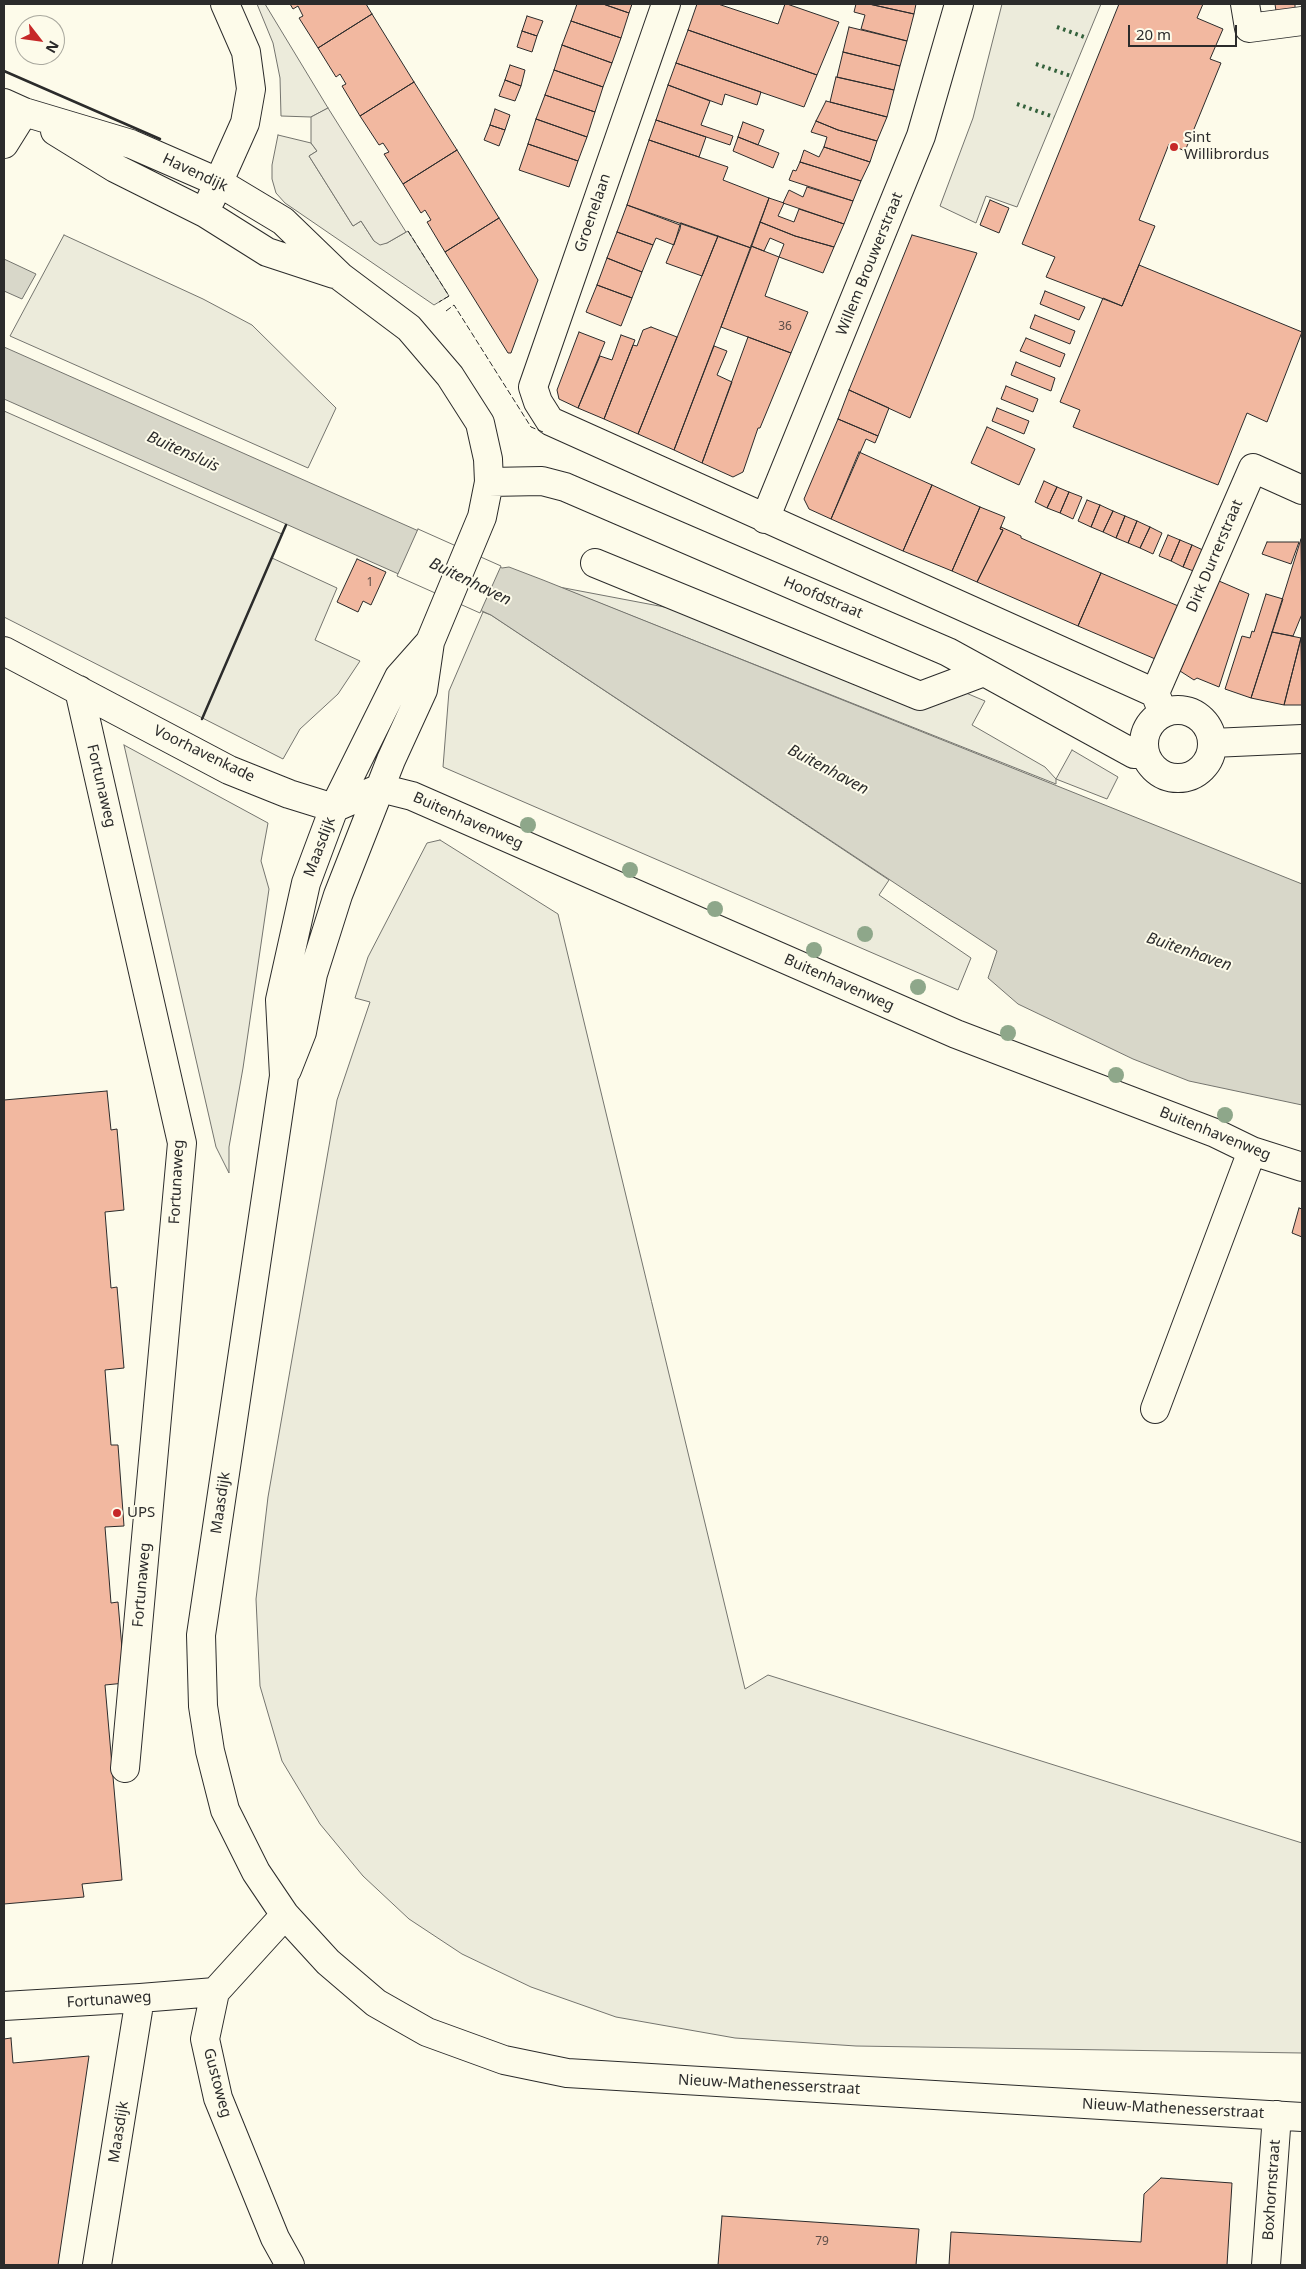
<!DOCTYPE html>
<html>
<head>
<meta charset="utf-8">
<style>
  body { margin:0 }
  #map { position:relative; width:1306px; height:2269px; overflow:hidden; background:#fdfbea; font-family:"Noto Sans",sans-serif }
  canvas { display:block }
  .frame { position:absolute; inset:0; border:5px solid #2b2b2b; pointer-events:none }
  .north { position:absolute; left:15px; top:15px; width:50px; height:50px; box-sizing:border-box; background:#fdfbea; border:1px solid #a9a89e; border-radius:50%; rotate:120deg; font-size:14px; font-weight:700; line-height:20px; text-align:center; color:#2b2b2b }
  .north::after { content:''; display:block; margin:auto; width:18px; height:22px; background:#c62828; clip-path:polygon(50% 0,100% 100%,50% 72%,0 100%) }
  .scale { position:absolute; left:1128px; top:25px; width:109px; height:22px; box-sizing:border-box; border:2px solid #2b2b2b; border-top:0; padding-left:6px; font-size:15px; line-height:18px; white-space:nowrap; color:#2b2b2b; -webkit-text-stroke:4px #fdfbea; paint-order:stroke }
</style>
</head>
<body>
<div id="map">
<canvas width="1306" height="2269"></canvas>
<div class="frame"></div>
<div class="north">N</div>
<div class="scale">20 m</div>
</div>
<script>
const g = document.querySelector('canvas').getContext('2d');
g.lineJoin = 'round';
function fillPath(path, color) {
  g.fillStyle = color;
  g.fill(path, 'evenodd');
}
function toPath(rows) {
  const path = new Path2D();
  for (const r of rows) {
    if (r.length === 3) {
      path.moveTo(r[0] + r[2], r[1]);
      path.arc(r[0], r[1], r[2], 0, 2 * Math.PI);
      continue;
    }
    path.moveTo(r[0], r[1]);
    for (let i = 2; i < r.length; i += 2) path.lineTo(r[i], r[i + 1]);
  }
  return path;
}
function stroke(path, color, width, dash) {
  g.strokeStyle = color;
  g.lineWidth = width;
  g.lineCap = dash ? 'butt' : 'round';
  g.setLineDash(dash || []);
  g.stroke(path);
}
function label(font, color, halo, rows, align = 'center') {
  g.font = font + ' "Noto Sans",sans-serif';
  g.lineWidth = 4;
  g.setLineDash([]);
  g.textBaseline = 'middle';
  g.strokeStyle = halo;
  g.fillStyle = color;
  for (const [text, x, y, turn = 0] of rows) {
    g.save();
    g.translate(x, y);
    g.rotate((+turn || 0) * Math.PI / 180);
    g.textAlign = isNaN(turn) ? turn : align;
    if (halo) g.strokeText(text, 0, 0);
    g.fillText(text, 0, 0);
    g.restore();
  }
}
const green = toPath([
  [257,4,265,4,328,108,311,117,281,116,280,78,273,43,257,4],
  [1002,4,1101,4,1017,207,986,196,976,223,940,206,973,118,1002,4],
  [278,135,311,143,317,151,309,156,353,226,361,221,374,241,387,243,408,231,449,296,434,305,285,203,276,193,272,179,272,165,278,135],
  [64,235,203,299,252,325,336,408,308,468,10,336,64,235],
  [4,411,282,534,272,558,337,588,315,640,360,661,338,694,300,729,283,759,4,617,4,411],
  [559,587,696,613,925,709,959,690,985,701,972,725,1045,767,1056,779,1056,784,559,587],
  [483,612,491,615,889,880,879,895,971,958,958,990,443,767,449,691,483,612],
  [124,745,268,823,261,861,269,889,243,1068,229,1147,229,1173,216,1147,124,745],
  [440,840,558,914,745,1689,768,1675,1302,1843,1302,2053,856,2046,735,2038,616,2017,531,1987,462,1954,409,1919,363,1876,320,1824,282,1761,260,1686,256,1599,268,1497,337,1100,370,1002,355,998,368,957,427,843,440,840]
]);
const parking = toPath([
  [328,108,406,232,387,243,380,245,374,241,361,221,353,226,309,156,317,151,311,143,311,117,328,108],
  [1072,750,1118,777,1107,799,1056,779,1072,750]
]);
const water = toPath([
  [4,259,36,274,22,299,4,291,4,259],
  [4,347,502,568,509,567,543,580,1302,884,1302,1105,1189,1081,1133,1059,1018,1004,988,978,997,951,491,615,4,399,4,347]
]);
const pier = toPath([
  [418,529,501,566,480,613,397,576,418,529]
]);
const building = toPath([
  [290,4,366,4,372,14,318,48,299,18,303,16,298,6,293,9,290,4],
  [577,4,603,4,629,13,621,38,571,21,577,4],
  [603,4,632,4,629,13,603,4],
  [697,4,718,4,778,24,785,4,787,4,839,22,817,75,688,30,697,4],
  [856,4,869,4,914,14,907,41,861,29,865,15,854,12,856,4],
  [869,4,916,4,914,14,869,4],
  [1119,4,1203,4,1197,18,1223,29,1210,59,1221,63,1185,151,1169,144,1139,220,1155,226,1122,306,1046,277,1055,257,1022,244,1119,4],
  [1275,4,1295,4,1295,8,1276,11,1275,4],
  [372,14,414,82,360,116,342,86,346,84,340,74,336,77,318,48,372,14],
  [527,16,543,21,537,36,522,31,527,16],
  [571,21,621,38,612,63,562,45,571,21],
  [849,27,907,41,900,66,843,52,849,27],
  [688,30,817,75,804,107,676,63,688,30],
  [522,31,537,36,532,52,517,47,522,31],
  [562,45,612,63,603,87,554,70,562,45],
  [843,52,900,66,894,90,837,77,843,52],
  [676,63,761,92,757,105,725,94,722,105,668,85,676,63],
  [510,65,525,70,521,86,505,80,510,65],
  [554,70,603,87,595,112,545,95,554,70],
  [836,77,894,90,887,117,830,102,836,77],
  [505,80,521,86,515,101,499,96,505,80],
  [414,82,457,150,403,184,384,154,389,152,383,143,379,145,360,116,414,82],
  [668,85,710,101,701,125,733,136,730,145,656,120,668,85],
  [545,95,595,112,587,137,536,119,545,95],
  [826,101,887,117,877,141,838,130,816,121,826,101],
  [495,109,510,115,505,130,490,125,495,109],
  [536,119,587,137,578,161,528,144,536,119],
  [656,120,706,137,699,157,649,140,656,120],
  [816,121,838,130,877,141,870,162,824,147,827,137,811,132,816,121],
  [743,122,764,130,758,145,738,137,743,122],
  [490,125,505,130,499,146,484,140,490,125],
  [738,137,779,153,773,168,733,151,738,137],
  [649,140,728,167,723,180,769,198,751,248,627,205,649,140],
  [528,144,578,161,569,187,519,170,528,144],
  [824,147,870,162,861,181,800,162,804,150,819,157,824,147],
  [457,150,499,218,445,252,427,222,431,220,425,210,421,213,403,184,457,150],
  [800,162,861,181,853,201,789,180,793,170,796,171,800,162],
  [807,187,853,201,844,224,783,203,789,190,803,197,807,187],
  [769,198,784,203,778,216,794,222,799,209,844,224,834,247,795,236,760,222,769,198],
  [990,200,1009,208,999,233,980,225,990,200],
  [627,205,680,225,674,245,656,238,653,245,617,232,627,205],
  [499,218,538,280,511,353,508,353,445,252,499,218],
  [760,222,795,236,834,247,823,273,779,257,784,244,770,238,764,251,751,246,760,222],
  [681,223,718,236,702,276,666,263,680,229,681,223],
  [617,232,653,245,642,272,607,258,617,232],
  [912,235,977,253,910,418,849,390,912,235],
  [718,236,751,248,674,450,638,434,718,236],
  [751,246,779,257,765,296,808,312,791,353,721,327,751,246],
  [607,258,642,272,632,298,597,285,607,258],
  [1139,265,1302,332,1267,422,1247,413,1218,485,1073,427,1080,410,1060,402,1103,298,1122,306,1139,265],
  [597,285,632,298,621,326,586,312,597,285],
  [1045,291,1085,307,1079,320,1040,304,1045,291],
  [1035,315,1075,331,1070,344,1030,328,1035,315],
  [651,327,677,337,638,434,604,419,633,345,637,346,643,330,651,327],
  [579,332,605,342,578,408,559,399,557,390,579,332],
  [621,335,635,340,604,419,578,408,600,356,612,360,621,335],
  [748,337,791,353,760,428,758,428,743,472,733,477,702,463,748,337],
  [1026,338,1065,354,1060,367,1020,351,1026,338],
  [714,346,727,351,717,375,732,382,702,463,674,450,714,346],
  [1016,362,1055,378,1051,391,1011,375,1016,362],
  [1006,386,1038,399,1033,412,1001,399,1006,386],
  [849,390,889,408,878,436,838,419,849,390],
  [997,408,1029,421,1024,434,992,421,997,408],
  [838,419,878,436,875,443,866,439,831,519,809,509,804,499,838,419],
  [987,427,1035,449,1019,485,971,463,987,427],
  [859,452,932,485,903,551,831,519,859,452],
  [1044,481,1057,487,1047,508,1035,502,1044,481],
  [932,485,980,507,952,571,903,551,932,485],
  [1057,487,1069,492,1060,513,1047,508,1057,487],
  [1069,492,1082,497,1073,519,1060,513,1069,492],
  [1087,500,1100,505,1091,527,1078,521,1087,500],
  [1100,505,1113,511,1103,532,1091,527,1100,505],
  [980,507,1005,517,1000,529,1003,530,977,582,952,571,980,507],
  [1113,511,1125,516,1116,538,1103,532,1113,511],
  [1125,516,1137,521,1128,543,1116,538,1125,516],
  [1137,521,1150,527,1140,548,1128,543,1137,521],
  [1001,527,1021,536,1021,538,1101,573,1078,626,977,582,1003,530,1000,529,1001,527],
  [1150,527,1162,533,1153,554,1140,548,1150,527],
  [1168,535,1180,540,1171,561,1159,556,1168,535],
  [1301,539,1302,614,1293,636,1272,632,1301,539],
  [1180,540,1192,545,1183,567,1171,561,1180,540],
  [1267,542,1299,542,1291,564,1262,554,1267,542],
  [1192,545,1205,551,1196,572,1183,567,1192,545],
  [357,559,386,572,371,605,363,601,358,612,337,602,357,559],
  [1101,573,1183,608,1160,661,1078,626,1101,573],
  [1219,581,1249,594,1219,687,1197,678,1194,680,1180,671,1219,581],
  [1266,594,1283,599,1251,698,1225,689,1242,636,1250,638,1252,631,1254,632,1266,594],
  [1272,632,1301,638,1284,705,1251,698,1272,632],
  [1301,638,1302,705,1284,705,1301,638],
  [107,1091,111,1130,117,1129,124,1210,105,1212,111,1288,117,1287,124,1368,105,1370,111,1445,118,1445,124,1526,105,1527,111,1603,118,1602,125,1683,105,1685,122,1880,82,1884,84,1897,4,1904,4,1100,107,1091],
  [1299,1208,1302,1209,1302,1237,1292,1233,1299,1208],
  [11,2038,13,2063,89,2056,58,2265,4,2265,4,2039,11,2038],
  [1161,2178,1232,2183,1227,2265,949,2265,951,2232,1141,2242,1144,2194,1161,2178],
  [722,2216,919,2229,916,2265,718,2265,722,2216]
]);
const minor = toPath([
  [666,4,533,387,538,402,550,421,1155,693,1163,713],
  [1245,4,1249,28,1302,21],
  [4,103,24,112,131,144,218,182,283,221,341,277,409,328,450,376,480,423,488,459,489,482,482,517,430,642,423,690,391,760,338,895,313,974,302,1032,287,1070],
  [55,131,115,168,205,213,267,252,334,274],
  [4,144,24,112],
  [211,199,245,123,251,89,246,52,225,4],
  [489,482,542,481,565,487,948,652,1134,754,1144,751],
  [765,519,921,136,959,4],
  [595,563,920,696,984,672],
  [430,642,399,677,334,808,306,883,280,1000,284,1076,201,1635,203,1706,210,1751,225,1810,256,1872,285,1915,328,1962,376,2003,427,2032,504,2060,567,2073,1302,2117],
  [4,651,229,770,289,794,334,808,380,788,412,796,956,1034,1215,1133,1252,1151,1302,1167],
  [79,690,182,1143,125,1768],
  [1155,693,1253,468,1302,490],
  [1178,744,34],
  [1212,743,1302,739],
  [1155,1409,1252,1151],
  [285,1915,215,1992,205,2039,218,2098,275,2238,290,2265],
  [4,2006,140,1998,215,1992],
  [97,2265,140,1998],
  [1266,2265,1277,2115]
]);
const hedge = toPath([
  [1057,27,1087,38],
  [1036,64,1071,76],
  [1017,104,1054,117]
]);
const fence = toPath([
  [408,231,449,296,439,302],
  [446,311,454,305,531,427,543,432]
]);
const wall = toPath([
  [4,71,160,139],
  [202,719,286,525]
]);
const trees = [
  [528,825],
  [630,870],
  [715,909],
  [865,934],
  [814,950],
  [918,987],
  [1008,1033],
  [1116,1075],
  [1225,1115]
];
const markers = [
  [1174,147,5,"#c62828"],
  [117,1513,5,"#c62828"]
];
const numberNames = [
  ["36",785,327],
  ["1",370,583],
  ["79",822,2242]
];
const poiNames = [
  ["Sint",1184,138],
  ["Willibrordus",1184,155],
  ["UPS",127,1513]
];
const streetNames = [
  ["Havendijk",195,173,25],
  ["Groenelaan",593,213,-71],
  ["Willem Brouwerstraat",870,264,-68],
  ["Dirk Durrerstraat",1215,556,-67],
  ["Hoofdstraat",823,598,23],
  ["Voorhavenkade",204,754,26],
  ["Fortunaweg",101,786,77],
  ["Buitenhavenweg",468,821,24],
  ["Maasdijk",320,847,-69],
  ["Buitenhavenweg",839,983,24],
  ["Buitenhavenweg",1215,1134,22],
  ["Fortunaweg",177,1182,-87],
  ["Maasdijk",221,1503,-82],
  ["Fortunaweg",142,1585,-85],
  ["Fortunaweg",109,2000,-4],
  ["Gustoweg",217,2083,75],
  ["Nieuw-Mathenesserstraat",769,2085,3],
  ["Nieuw-Mathenesserstraat",1173,2109,3],
  ["Maasdijk",119,2132,-81],
  ["Boxhornstraat",1272,2190,-86]
];
const waterNames = [
  ["Buitensluis",183,452,24],
  ["Buitenhaven",470,582,26],
  ["Buitenhaven",828,770,28],
  ["Buitenhaven",1189,952,19]
];
fillPath(green, '#ecebdb');
stroke(green, '#74746e', 1);
fillPath(parking, '#eceadb');
stroke(parking, '#74746e', 1);
fillPath(water, '#d8d7c9');
stroke(water, '#74746e', 1);
fillPath(pier, '#fdfbea');
stroke(pier, '#74746e', 1);
fillPath(building, '#f2b8a0');
stroke(building, '#2b2b2b', 1);
stroke(minor, '#2b2b2b', 30);
stroke(minor, '#fdfbea', 28);
stroke(hedge, '#34623c', 4, [2.5, 4]);
stroke(fence, '#2b2b2b', 1, [6, 2.5]);
stroke(wall, '#2b2b2b', 2.5);
g.fillStyle = '#8ea78a';
for (const [x, y] of trees) {
  g.beginPath();
  g.arc(x, y, 8, 0, 2 * Math.PI);
  g.fill();
}
for (const [x, y, r, color] of markers) {
  const dot = new Path2D();
  dot.arc(x, y, r, 0, 2 * Math.PI);
  g.fillStyle = color;
  g.fill(dot);
  stroke(dot, '#fdfbea', 2);
}
label('12px', '#5d4e48', null, numberNames);
label('15px', '#2b2b2b', '#fdfbea', poiNames, 'left');
label('15px', '#2b2b2b', '#fdfbea', streetNames);
label('italic 16px', '#2b2b2b', '#fdfbea', waterNames);
</script>
</body>
</html>
